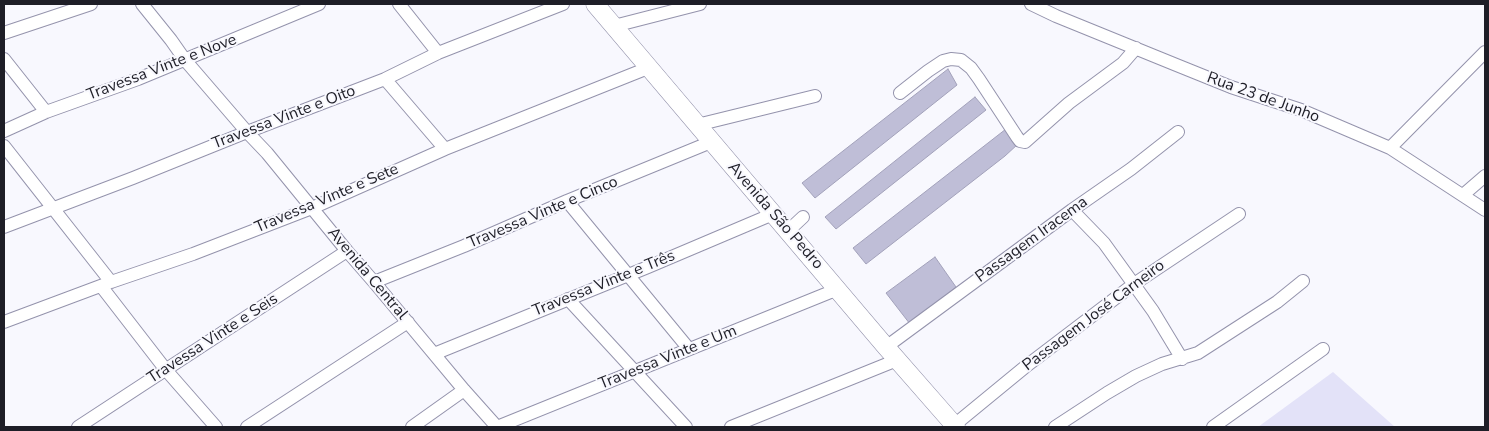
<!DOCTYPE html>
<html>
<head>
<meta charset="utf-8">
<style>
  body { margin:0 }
  #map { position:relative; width:1489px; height:431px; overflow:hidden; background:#f8f8fe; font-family:"Nunito Sans",sans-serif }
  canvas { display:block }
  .frame { position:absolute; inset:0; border:5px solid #1e1e27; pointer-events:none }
</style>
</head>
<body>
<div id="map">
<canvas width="1489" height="431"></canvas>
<div class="frame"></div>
</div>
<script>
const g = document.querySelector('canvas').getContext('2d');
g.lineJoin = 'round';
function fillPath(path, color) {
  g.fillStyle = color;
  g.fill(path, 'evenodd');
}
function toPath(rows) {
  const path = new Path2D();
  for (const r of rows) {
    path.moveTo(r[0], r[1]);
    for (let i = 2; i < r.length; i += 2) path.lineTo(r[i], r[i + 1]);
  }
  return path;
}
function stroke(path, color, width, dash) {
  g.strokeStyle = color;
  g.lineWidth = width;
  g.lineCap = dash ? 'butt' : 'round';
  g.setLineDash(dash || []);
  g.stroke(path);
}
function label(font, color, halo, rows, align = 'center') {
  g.font = font + ' "Nunito Sans",sans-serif';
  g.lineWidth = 4;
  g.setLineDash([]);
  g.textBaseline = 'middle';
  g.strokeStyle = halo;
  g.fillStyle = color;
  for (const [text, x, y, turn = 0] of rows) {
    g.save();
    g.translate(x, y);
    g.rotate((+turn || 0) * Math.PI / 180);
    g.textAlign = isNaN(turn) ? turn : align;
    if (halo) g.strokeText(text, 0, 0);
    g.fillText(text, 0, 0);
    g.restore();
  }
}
const green = toPath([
  [1333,372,1395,427,1258,427]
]);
const building = toPath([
  [948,69,957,85,815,198,802,183,948,69],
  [975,97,986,110,836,229,825,217,975,97],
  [1006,129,1018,144,1005,156,866,264,853,248,1006,129],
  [935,257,956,287,910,324,886,293,935,257]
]);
const street = toPath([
  [142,4,171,40,185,60,247,132,267,153,347,251,374,282,464,390,497,427],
  [399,4,438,53],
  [1031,4,1056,16,1174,64,1231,87,1301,110,1390,148,1485,210],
  [614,26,700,4],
  [4,33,91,4],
  [4,59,46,112],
  [385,79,445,149],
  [900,93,928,71,943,61,951,59,961,60,971,68,979,79,1017,137,1020,141,1025,142,1069,103,1123,63,1136,48],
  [697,125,815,96],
  [4,131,46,112,138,79,319,4],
  [4,146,111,282],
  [1390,148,1485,52],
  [1463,195,1485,176],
  [567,201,689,349],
  [1072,210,1104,243,1153,311,1182,359],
  [4,227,133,178,247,132,385,79,438,53,563,4],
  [788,231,803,217],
  [374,282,464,246,567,201,711,142],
  [101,286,166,370,216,427],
  [568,299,686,427],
  [4,322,111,282,193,254,312,208,445,149,648,68],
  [886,347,1072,210,1131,169,1178,132],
  [434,354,648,267,773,214],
  [78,427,347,251],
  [247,427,408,322],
  [412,427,464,390],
  [497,427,838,289],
  [731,427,897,360],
  [952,427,1025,367,1134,284,1239,214],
  [1055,427,1107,393,1136,376,1162,364,1198,353,1277,302,1303,281],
  [1213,427,1323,349]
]);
const secondary = toPath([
  [595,4,886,347,956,427]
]);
const streetNames = [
  ["Travessa Vinte e Nove",162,68,-21],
  ["Rua 23 de Junho",1263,98,20],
  ["Travessa Vinte e Oito",284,118,-21],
  ["Travessa Vinte e Sete",327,199,-23],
  ["Travessa Vinte e Cinco",543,213,-23],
  ["Avenida São Pedro",775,216,49],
  ["Passagem Iracema",1032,240,-36],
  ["Avenida Central",367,274,50],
  ["Travessa Vinte e Três",604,284,-22],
  ["Passagem José Carneiro",1094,316,-37],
  ["Travessa Vinte e Seis",213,339,-33],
  ["Travessa Vinte e Um",668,358,-22]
];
fillPath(green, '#e3e2f8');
fillPath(building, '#bfbed7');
stroke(building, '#a2a1ba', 1);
stroke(street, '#9493ac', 14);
stroke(secondary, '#9493ac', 19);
stroke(street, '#fff', 12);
stroke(secondary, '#fff', 18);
label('16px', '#1e1e27', '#f8f8fe', streetNames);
</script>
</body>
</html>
